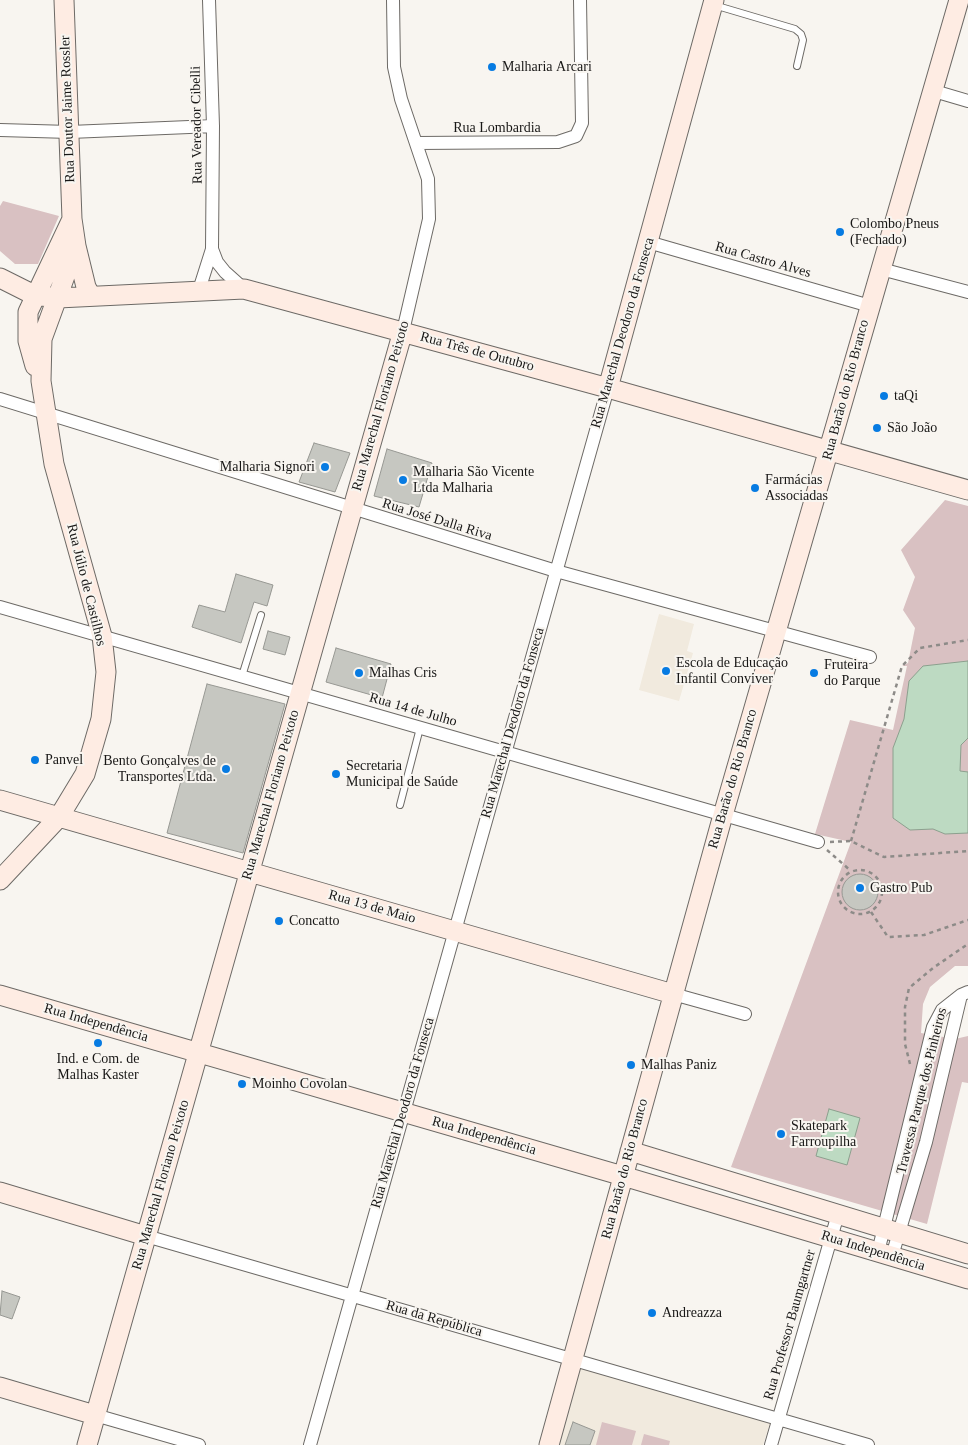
<!DOCTYPE html>
<html>
<head>
<meta charset="utf-8">
<style>
  body { margin:0 }
  canvas { display:block; background:#f8f5f0 }
</style>
</head>
<body>
<canvas width="968" height="1445"></canvas>
<script>
const g = document.querySelector('canvas').getContext('2d');
g.lineJoin = 'round';
function fillPath(path, color) {
  g.fillStyle = color;
  g.fill(path, 'evenodd');
}
function toPath(rows) {
  const path = new Path2D();
  for (const r of rows) {
    if (r.length === 3) {
      path.moveTo(r[0] + r[2], r[1]);
      path.arc(r[0], r[1], r[2], 0, 2 * Math.PI);
      continue;
    }
    path.moveTo(r[0], r[1]);
    for (let i = 2; i < r.length; i += 2) path.lineTo(r[i], r[i + 1]);
  }
  return path;
}
function stroke(path, color, width, dash) {
  g.strokeStyle = color;
  g.lineWidth = width;
  g.lineCap = dash ? 'butt' : 'round';
  g.setLineDash(dash || []);
  g.stroke(path);
}
function label(font, color, halo, rows, align = 'center') {
  g.font = font + ' "Times New Roman",serif';
  g.lineWidth = 4;
  g.setLineDash([]);
  g.textBaseline = 'middle';
  g.strokeStyle = halo;
  g.fillStyle = color;
  for (const [text, x, y, turn = 0] of rows) {
    g.save();
    g.translate(x, y);
    g.rotate((+turn || 0) * Math.PI / 180);
    g.textAlign = isNaN(turn) ? turn : align;
    if (halo) g.strokeText(text, 0, 0);
    g.fillText(text, 0, 0);
    g.restore();
  }
}
const built = toPath([
  [659,614,694,624,687,651,693,653,679,701,639,690],
  [574,1365,770,1423,763,1445,550,1445]
]);
const green = toPath([
  [3,201,59,216,38,264,15,264,0,251,0,206],
  [945,500,968,506,968,966,955,966,930,987,923,1004,921,1033,955,1039,968,1036,968,1083,962,1082,927,1224,731,1167,851,842,815,834,850,720,893,730,907,666,902,666,908,663,915,628,903,610,915,577,901,550],
  [602,1422,636,1431,632,1445,596,1445],
  [644,1434,670,1441,669,1445,641,1445]
]);
const water = toPath([
  [968,661,968,738,961,745,960,771,968,772,968,833,945,834,933,829,910,830,893,818,893,748,904,719,909,681,923,666,968,661],
  [829,1109,860,1118,847,1165,816,1156,829,1109]
]);
const building = toPath([
  [314,443,350,453,335,492,299,482,314,443],
  [387,449,432,463,419,507,374,496,387,449],
  [236,574,273,585,267,606,254,602,241,643,192,627,199,605,225,612,236,574],
  [268,631,290,637,285,655,263,649,268,631],
  [336,648,391,664,382,698,326,682,336,648],
  [207,684,285,704,243,853,167,833,207,684],
  [860,892,18],
  [2,1291,20,1297,12,1319,0,1315,2,1291],
  [573,1422,595,1431,590,1445,565,1445,573,1422]
]);
const path = toPath([
  [851,841,902,666,920,648,968,640],
  [830,842,851,841,884,857,968,851],
  [827,850,851,871],
  [860,892,22],
  [871,912,888,937,924,935,968,920],
  [910,1064,905,1044,905,1007,909,988,933,968,968,944]
]);
const lane = toPath([
  [714,5,795,29,801,34,803,40,797,66],
  [242,676,261,615],
  [400,805,420,728]
]);
const street = toPath([
  [393,0,394,67,401,99,428,179,429,219,403,331],
  [934,91,968,101],
  [0,130,70,132,213,126],
  [417,143,558,142,576,136,582,123,580,0],
  [648,242,870,306],
  [212,249,217,262,225,272,244,289],
  [881,269,968,292],
  [199,290,212,249,213,126,209,0],
  [0,399,556,571,870,657],
  [0,607,818,842],
  [673,994,745,1014],
  [146,1236,868,1445],
  [878,1252,933,1027,942,1010,961,995,968,992],
  [892,1256,926,1142,961,995],
  [95,1415,199,1445],
  [310,1445,608,388],
  [771,1445,838,1214]
]);
const secondary = toPath([
  [76,246,86,287,91,296],
  [0,278,34,295,58,298,244,289,608,388,968,490],
  [35,366,28,341,28,312,72,219],
  [608,388,714,0],
  [0,800,673,994],
  [0,880,59,817,85,774,101,719,106,672,102,636,54,464,41,381,42,339,76,246,72,219,64,0],
  [0,995,623,1176,968,1279],
  [630,1151,968,1254],
  [0,1192,146,1236],
  [0,1387,95,1415],
  [87,1445,403,331],
  [549,1445,723,815,959,0]
]);
const markers = [
  [492,67,5,"#077be2"],
  [840,232,5,"#077be2"],
  [884,396,5,"#077be2"],
  [877,428,5,"#077be2"],
  [325,467,5,"#077be2"],
  [403,480,5,"#077be2"],
  [755,488,5,"#077be2"],
  [666,671,5,"#077be2"],
  [359,673,5,"#077be2"],
  [814,673,5,"#077be2"],
  [35,760,5,"#077be2"],
  [226,769,5,"#077be2"],
  [336,774,5,"#077be2"],
  [860,888,5,"#077be2"],
  [279,921,5,"#077be2"],
  [98,1043,5,"#077be2"],
  [631,1065,5,"#077be2"],
  [242,1084,5,"#077be2"],
  [781,1134,5,"#077be2"],
  [652,1313,5,"#077be2"]
];
const poiNames = [
  ["Malharia Arcari",502,67],
  ["Colombo Pneus",850,224],
  ["(Fechado)",850,240],
  ["taQi",894,396],
  ["São João",887,428],
  ["Malharia Signori",315,467,"right"],
  ["Malharia São Vicente",413,472],
  ["Ltda Malharia",413,488],
  ["Farmácias",765,480],
  ["Associadas",765,496],
  ["Escola de Educação",676,663],
  ["Infantil Conviver",676,679],
  ["Fruteira",824,665],
  ["do Parque",824,681],
  ["Malhas Cris",369,673],
  ["Panvel",45,760],
  ["Bento Gonçalves de",216,761,"right"],
  ["Transportes Ltda.",216,777,"right"],
  ["Secretaria",346,766],
  ["Municipal de Saúde",346,782],
  ["Gastro Pub",870,888],
  ["Concatto",289,921],
  ["Ind. e Com. de",98,1059,"center"],
  ["Malhas Kaster",98,1075,"center"],
  ["Malhas Paniz",641,1065],
  ["Moinho Covolan",252,1084],
  ["Skatepark",791,1126],
  ["Farroupilha",791,1142],
  ["Andreazza",662,1313]
];
const streetNames = [
  ["Rua Doutor Jaime Rossler",68,109,-92],
  ["Rua Vereador Cibelli",197,125,-91],
  ["Rua Lombardia",497,128],
  ["Rua Castro Alves",763,260,16],
  ["Rua Marechal Deodoro da Fonseca",623,333,-74],
  ["Rua Três de Outubro",477,352,15],
  ["Rua Barão do Rio Branco",846,390,-75],
  ["Rua Marechal Floriano Peixoto",381,406,-74],
  ["Rua José Dalla Riva",437,520,17],
  ["Rua Júlio de Castilhos",86,585,76],
  ["Rua 14 de Julho",413,710,16],
  ["Rua Marechal Deodoro da Fonseca",513,723,-74],
  ["Rua Barão do Rio Branco",733,779,-74],
  ["Rua Marechal Floriano Peixoto",271,795,-74],
  ["Rua 13 de Maio",372,907,16],
  ["Rua Independência",96,1023,16],
  ["Travessa Parque dos Pinheiros",922,1091,-76],
  ["Rua Marechal Deodoro da Fonseca",403,1113,-74],
  ["Rua Independência",484,1136,16],
  ["Rua Barão do Rio Branco",625,1169,-75],
  ["Rua Marechal Floriano Peixoto",161,1185,-74],
  ["Rua Independência",873,1251,17],
  ["Rua da República",434,1319,16],
  ["Rua Professor Baumgartner",790,1325,-74]
];
fillPath(built, '#f1eade');
fillPath(green, '#d9c1c2');
fillPath(water, '#bddac2');
stroke(water, '#8ca08e', 1);
fillPath(building, '#c6c7c1');
stroke(building, '#979893', 1);
stroke(lane, '#6d6a66', 8);
stroke(street, '#6d6a66', 14);
stroke(secondary, '#6d6a66', 21);
stroke(path, '#8d8b88', 2.5, [4, 4]);
stroke(lane, '#fff', 6);
stroke(street, '#fff', 12);
stroke(secondary, '#feece3', 19);
for (const [x, y, r, color] of markers) {
  const dot = new Path2D();
  dot.arc(x, y, r, 0, 2 * Math.PI);
  g.fillStyle = color;
  g.fill(dot);
  stroke(dot, '#f8f5f0', 2);
}
label('14px', '#181716', '#f8f5f0', poiNames, 'left');
label('14px', '#181716', '#f8f5f0', streetNames);
</script>
</body>
</html>
